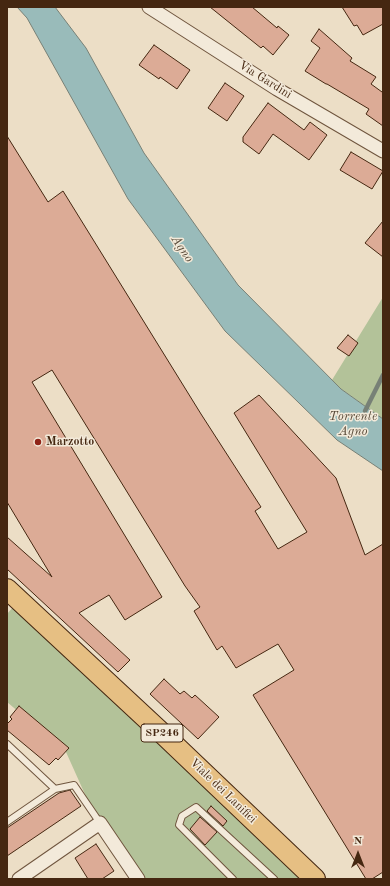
<!DOCTYPE html>
<html>
<head>
<meta charset="utf-8">
<style>
  body { margin:0 }
  #map { position:relative; width:390px; height:886px; overflow:hidden; background:#ecdec6; font-family:"Old Standard TT",serif }
  canvas { display:block }
  .frame { position:absolute; inset:0; border:8px solid #452711; pointer-events:none }
  .north { position:absolute; left:338px; top:834px; width:40px; height:40px; -webkit-text-stroke:3px #f3eada; paint-order:stroke; rotate:0deg; font-size:11px; font-weight:700; line-height:16px; text-align:center; color:#452711 }
  .north::after { content:''; display:block; margin:auto; width:14px; height:18px; background:#452711; clip-path:polygon(50% 0,100% 100%,50% 72%,0 100%) }
</style>
</head>
<body>
<div id="map">
<canvas width="390" height="886"></canvas>
<div class="frame"></div>
<div class="north">N</div>
</div>
<script>
const g = document.querySelector('canvas').getContext('2d');
g.lineJoin = 'round';
function fillPath(path, color) {
  g.fillStyle = color;
  g.fill(path, 'evenodd');
}
function toPath(rows) {
  const path = new Path2D();
  for (const r of rows) {
    path.moveTo(r[0], r[1]);
    for (let i = 2; i < r.length; i += 2) path.lineTo(r[i], r[i + 1]);
  }
  return path;
}
function stroke(path, color, width, dash) {
  g.strokeStyle = color;
  g.lineWidth = width;
  g.lineCap = dash ? 'butt' : 'round';
  g.setLineDash(dash || []);
  g.stroke(path);
}
function label(font, color, halo, rows, align = 'center') {
  g.font = font + ' "Old Standard TT",serif';
  g.lineWidth = 3;
  g.setLineDash([]);
  g.textBaseline = 'middle';
  g.strokeStyle = halo;
  g.fillStyle = color;
  for (const [text, x, y, turn = 0] of rows) {
    g.save();
    g.translate(x, y);
    g.rotate((+turn || 0) * Math.PI / 180);
    g.textAlign = isNaN(turn) ? turn : align;
    if (halo) g.strokeText(text, 0, 0);
    g.fillText(text, 0, 0);
    g.restore();
  }
}
const green = toPath([
  [383,297,383,419,341,389,332,380],
  [21,598,321,879,134,879,101,830,66,752,7,702,7,614]
]);
const water = toPath([
  [17,7,55,7,86,48,144,153,238,285,341,389,383,419,383,471,337,440,225,331,128,199,27,18,17,7]
]);
const stream = toPath([
  [365,411,383,375]
]);
const building = toPath([
  [210,7,252,7,277,28,278,26,289,35,273,55,263,46,261,48,210,7],
  [342,7,383,7,383,24,363,35,357,25,354,26,342,7],
  [319,29,352,58,350,61,376,77,371,84,382,92,383,91,383,126,366,114,369,109,327,84,326,84,305,71,320,48,311,41,319,29],
  [154,45,190,70,177,89,160,77,159,79,139,65,154,45],
  [225,83,244,96,227,121,208,108,225,83],
  [268,103,304,130,310,122,327,135,309,160,273,134,259,154,243,142,243,137,268,103],
  [7,136,48,202,63,191,201,414,261,507,255,511,278,549,307,532,234,413,259,395,336,478,365,555,383,544,383,872,372,879,366,879,253,695,294,670,278,644,236,668,222,646,217,650,194,611,200,607,185,586,52,370,32,382,162,597,125,620,109,595,79,613,130,660,118,672,7,569,7,537,52,577,7,502,7,136],
  [351,152,383,171,372,189,340,170,351,152],
  [383,221,383,257,365,243,383,221],
  [348,335,358,343,349,356,337,348,348,335],
  [164,679,180,694,184,691,192,698,195,695,219,717,198,739,150,694,164,679],
  [19,706,69,748,58,760,56,758,49,765,7,730,7,724,12,719,10,717,19,706],
  [70,790,81,806,7,856,7,828,59,793,70,790],
  [211,806,227,821,223,826,207,811,211,806],
  [200,817,217,832,205,845,190,829,200,817],
  [96,844,114,871,102,879,88,879,75,858,96,844]
]);
const lane = toPath([
  [7,744,55,789,74,785,100,823],
  [7,822,55,789],
  [233,879,179,825,182,816,196,807,274,879]
]);
const street = toPath([
  [149,7,277,89,383,151],
  [19,879,100,823,138,879]
]);
const primary = toPath([
  [7,589,164,735,315,879]
]);
const markers = [
  [38,442,4,"#8f2418"]
];
const shields = [
  [162,733,42]
];
const shieldNames = [
  ["SP246",162,733]
];
const streetNames = [
  ["Via Gardini",265,80,32],
  ["Viale dei Lanifici",223,791,44]
];
const poiNames = [
  ["Marzotto",46,442]
];
const waterNames = [
  ["Agno",182,249,56],
  ["Torrente",353,417],
  ["Agno",353,432]
];
fillPath(green, '#b3c299');
fillPath(water, '#99bbba');
stroke(water, '#778076', 1);
stroke(stream, '#778076', 4.5);
fillPath(building, '#dcab96');
stroke(building, '#452711', 1);
stroke(lane, '#6f553e', 8);
stroke(street, '#6f553e', 15);
stroke(primary, '#452711', 22);
stroke(lane, '#f3eada', 6);
stroke(street, '#f3eada', 13);
stroke(primary, '#e6bf83', 20);
for (const [x, y, r, color] of markers) {
  const dot = new Path2D();
  dot.arc(x, y, r, 0, 2 * Math.PI);
  g.fillStyle = color;
  g.fill(dot);
  stroke(dot, '#f3eada', 1.5);
}
for (const [x, y, w] of shields) {
  const box = new Path2D();
  box.roundRect(x - w / 2, y - 9, w, 18, 3);
  g.fillStyle = '#f3eada';
  g.fill(box);
  stroke(box, '#452711', 1);
}
label('bold 11px', '#452711', null, shieldNames);
label('12px', '#452711', '#f3eada', streetNames);
label('bold 12px', '#452711', '#f3eada', poiNames, 'left');
label('italic 13px', '#5a4c3b', '#f3eada', waterNames);
</script>
</body>
</html>
